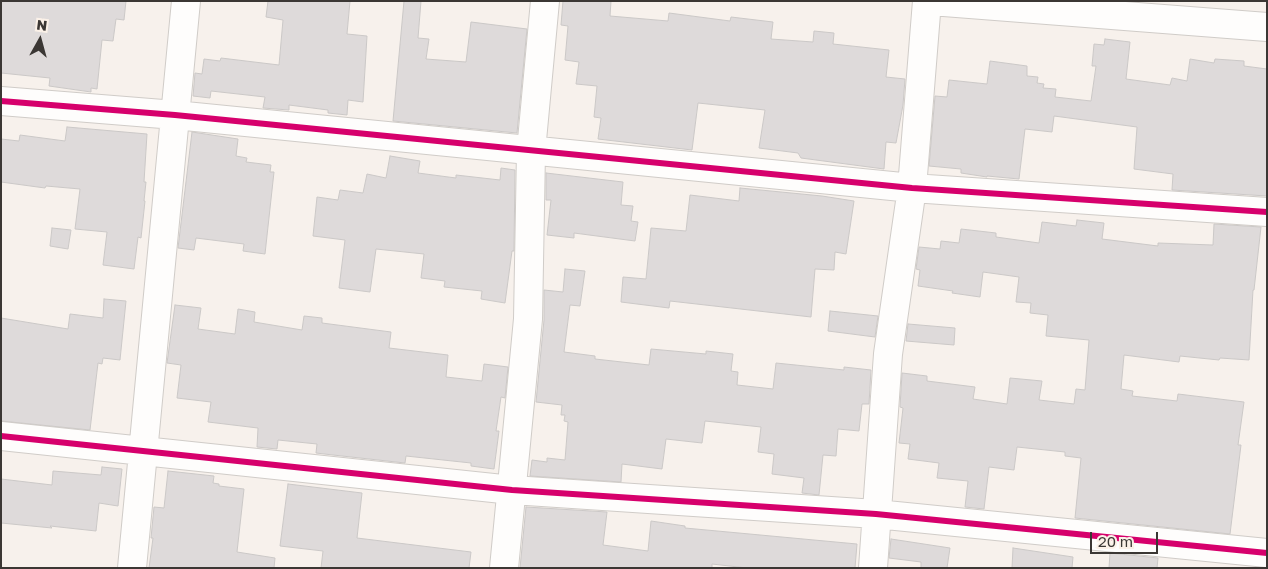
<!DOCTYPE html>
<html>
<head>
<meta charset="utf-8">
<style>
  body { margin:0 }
  #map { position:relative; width:1268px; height:569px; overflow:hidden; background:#f7f1ec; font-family:"Golos Text",sans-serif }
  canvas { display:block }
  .frame { position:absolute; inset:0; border:2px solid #3b3734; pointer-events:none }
  .north { position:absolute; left:15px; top:15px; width:50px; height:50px; -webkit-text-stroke:4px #fbf1e8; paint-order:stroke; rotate:7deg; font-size:14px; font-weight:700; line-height:20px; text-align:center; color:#3b3734 }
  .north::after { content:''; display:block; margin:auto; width:18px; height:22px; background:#3b3734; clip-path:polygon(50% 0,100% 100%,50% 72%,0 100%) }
  .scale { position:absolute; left:1090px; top:532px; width:68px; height:22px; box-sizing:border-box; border:2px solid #3b3734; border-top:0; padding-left:6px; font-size:15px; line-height:18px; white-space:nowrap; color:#3b3734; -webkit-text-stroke:4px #fbf1e8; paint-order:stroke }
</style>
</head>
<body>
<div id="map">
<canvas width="1268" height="569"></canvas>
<div class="frame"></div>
<div class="north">N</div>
<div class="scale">20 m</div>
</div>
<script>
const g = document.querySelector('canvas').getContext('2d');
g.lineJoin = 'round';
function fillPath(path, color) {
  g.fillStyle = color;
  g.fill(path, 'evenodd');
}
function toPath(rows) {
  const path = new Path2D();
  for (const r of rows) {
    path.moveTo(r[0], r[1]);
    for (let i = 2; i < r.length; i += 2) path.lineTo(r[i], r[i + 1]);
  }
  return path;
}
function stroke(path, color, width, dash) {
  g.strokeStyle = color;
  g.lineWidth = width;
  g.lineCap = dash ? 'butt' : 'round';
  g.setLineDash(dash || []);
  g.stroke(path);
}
const building = toPath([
  [1,1,126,1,124,20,116,19,113,41,102,40,97,89,91,88,91,92,49,86,50,78,1,73,1,1],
  [268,1,350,1,347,34,367,36,363,102,348,100,347,115,328,113,328,110,289,105,289,110,263,108,265,97,211,91,210,98,193,96,195,73,202,74,204,59,220,61,221,58,279,65,283,20,266,17,268,1],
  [404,1,421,1,418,38,429,39,426,59,466,62,471,22,527,29,517,133,393,121,404,1],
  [563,1,611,1,610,16,668,21,669,13,730,21,731,17,773,22,771,39,813,42,814,31,834,33,833,44,889,50,886,77,905,79,903,105,896,143,886,142,884,169,801,158,798,153,759,148,765,110,698,103,692,150,598,139,601,118,594,117,597,86,576,84,579,62,565,60,568,26,561,25,563,1],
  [1105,39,1130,42,1126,79,1170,85,1172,78,1187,81,1190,59,1214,63,1215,59,1244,61,1244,66,1267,69,1267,196,1172,190,1173,174,1134,169,1137,127,1054,116,1052,132,1025,129,1019,179,987,176,987,177,961,173,961,169,929,166,935,96,947,97,949,80,987,84,990,61,1027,66,1027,76,1038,77,1037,83,1044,84,1043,88,1056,89,1055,97,1091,101,1096,66,1092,66,1094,44,1104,45,1105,39],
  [67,127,147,134,144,182,146,182,144,201,145,201,141,238,138,237,134,269,103,265,107,232,75,229,80,189,46,186,45,188,1,182,1,139,19,141,20,135,65,141,67,127],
  [192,132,238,139,236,156,247,158,246,162,271,165,270,172,274,172,265,254,243,251,244,244,196,238,194,250,178,248,192,132],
  [390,156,420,161,418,173,456,178,456,175,500,180,501,168,515,170,514,251,512,251,505,303,481,299,482,291,444,287,445,281,421,278,424,254,376,249,370,292,339,288,345,240,313,236,317,197,338,200,340,190,363,193,367,174,386,178,390,156],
  [546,173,623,182,621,205,633,206,631,221,638,222,635,241,574,233,574,238,547,235,551,200,546,200,546,173],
  [740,188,822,196,854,201,846,254,835,252,834,270,815,269,811,317,670,301,669,308,621,302,623,277,646,279,651,228,686,231,690,195,739,201,740,188],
  [1077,220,1104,223,1102,239,1158,246,1158,243,1213,245,1214,224,1261,227,1254,290,1253,290,1249,360,1220,358,1219,360,1180,356,1179,362,1124,355,1121,389,1133,391,1132,396,1177,401,1178,394,1244,402,1238,445,1241,445,1230,534,1075,518,1081,458,1065,456,1065,452,1017,447,1014,470,989,467,984,509,965,507,968,481,937,478,939,463,908,459,910,444,899,443,903,408,900,407,902,373,927,376,927,381,975,387,973,399,1007,404,1010,378,1042,381,1039,400,1074,404,1076,389,1085,390,1089,340,1046,336,1048,315,1030,313,1031,303,1016,302,1019,277,983,272,980,297,952,293,953,291,918,286,920,270,916,269,919,247,940,249,941,241,959,243,961,229,996,233,996,237,1039,243,1042,222,1076,226,1077,220],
  [52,228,71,230,68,249,50,246,52,228],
  [565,269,585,271,580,306,570,305,564,352,595,356,595,359,649,365,651,349,706,354,706,351,733,354,731,371,738,372,737,385,773,389,776,363,844,370,844,367,871,370,869,404,862,404,859,431,838,429,836,456,823,455,819,495,802,493,804,478,772,474,774,454,758,452,761,427,705,421,702,443,666,439,662,469,622,464,621,482,530,476,532,460,547,462,547,458,565,460,568,422,564,421,565,415,561,415,562,405,536,402,544,320,544,290,563,292,565,269],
  [104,299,126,301,120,360,103,358,102,364,98,363,90,430,1,421,1,318,68,329,70,314,103,318,104,299],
  [175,305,201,308,198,329,235,334,238,309,255,312,254,322,302,330,304,316,322,318,322,323,391,332,389,348,448,355,446,377,482,381,484,364,508,367,505,398,501,397,496,431,499,431,494,469,471,466,471,463,406,456,405,463,333,455,316,453,317,444,278,440,277,449,257,447,258,428,208,422,211,402,177,398,181,365,167,363,175,305],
  [830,311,878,316,875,337,828,331,830,311],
  [908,324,955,328,954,345,906,341,908,324],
  [102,467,122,469,118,506,99,503,96,531,50,526,52,528,1,523,1,479,52,485,53,471,101,475,102,467],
  [168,471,214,476,213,483,219,484,219,486,244,489,237,552,275,558,274,568,149,568,153,538,151,538,154,507,164,508,168,471],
  [288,484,362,493,357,538,471,552,469,568,321,568,323,551,280,546,288,484],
  [526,507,607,512,603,545,648,551,651,521,685,526,685,528,857,544,855,568,747,568,712,564,712,568,520,568,526,507],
  [891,539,950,548,947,568,921,568,921,562,889,558,891,539],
  [1013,548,1073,557,1072,568,1012,568,1013,548],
  [1110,553,1158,558,1157,568,1109,568,1110,553]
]);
const minor = toPath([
  [931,1,1267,27],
  [1,101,175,115,912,188,1267,212],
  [1,436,512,490,876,514,1267,553],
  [132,568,186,1],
  [504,568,528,319,531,151,545,1],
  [873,568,888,354,912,188,927,1]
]);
const cycleway = toPath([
  [1,101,175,115,912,188,1267,212],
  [1,436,512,490,876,514,1267,553]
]);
fillPath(building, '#dedada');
stroke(building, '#cbc8c7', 1);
stroke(minor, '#d0ccc8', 30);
stroke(minor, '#fefdfc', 28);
stroke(cycleway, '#d6006c', 6);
</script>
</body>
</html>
